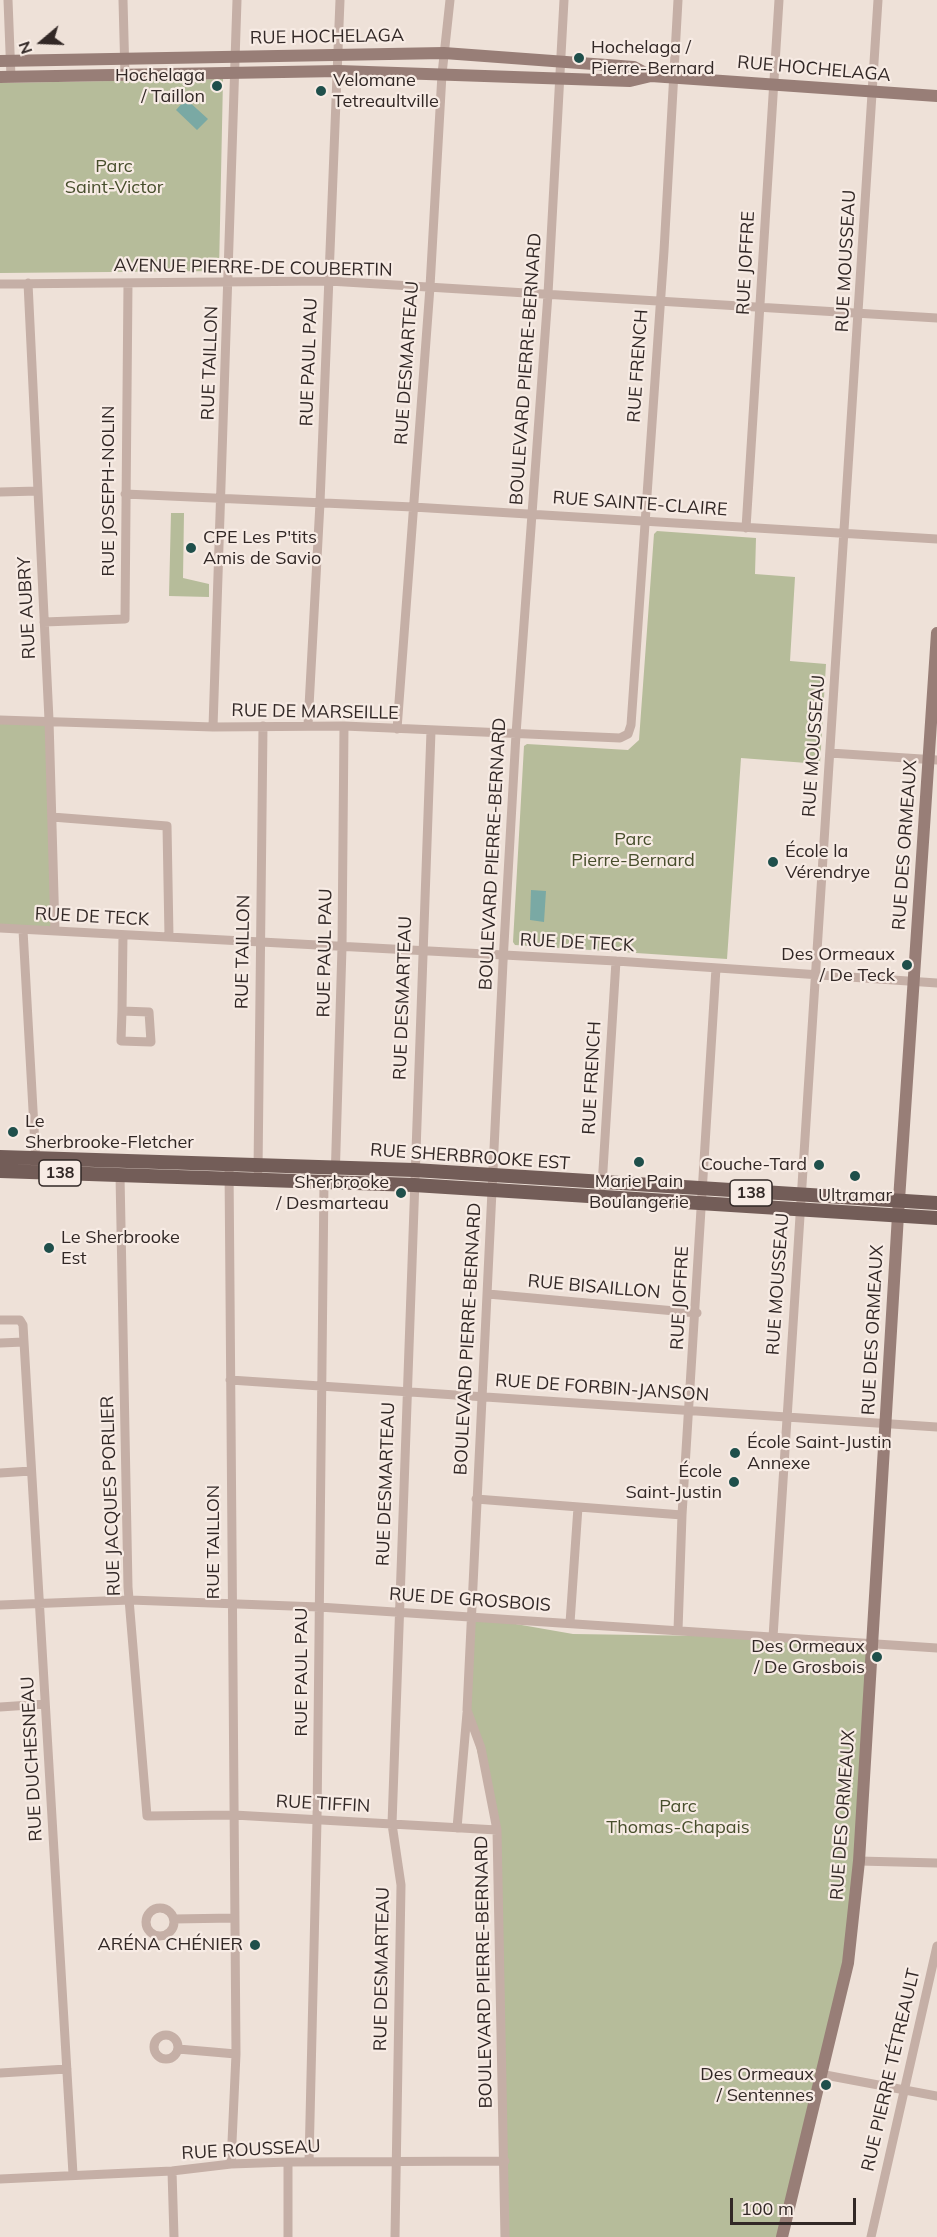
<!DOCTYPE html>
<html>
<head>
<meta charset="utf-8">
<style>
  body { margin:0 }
  #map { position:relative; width:937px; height:2237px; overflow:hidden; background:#eee1d8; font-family:Mulish,sans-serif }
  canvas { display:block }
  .north { position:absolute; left:12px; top:12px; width:60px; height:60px; -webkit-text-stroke:4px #f7ebe4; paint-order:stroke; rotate:251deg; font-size:16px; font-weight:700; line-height:24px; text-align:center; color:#322826 }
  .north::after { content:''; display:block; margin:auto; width:21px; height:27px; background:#322826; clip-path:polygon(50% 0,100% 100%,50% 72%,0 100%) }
  .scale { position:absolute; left:730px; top:2198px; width:126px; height:27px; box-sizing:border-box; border:3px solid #322826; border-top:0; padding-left:8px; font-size:18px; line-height:21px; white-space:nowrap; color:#322826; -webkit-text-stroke:4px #f7ebe4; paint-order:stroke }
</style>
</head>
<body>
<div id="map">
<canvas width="937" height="2237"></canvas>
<div class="north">N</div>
<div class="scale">100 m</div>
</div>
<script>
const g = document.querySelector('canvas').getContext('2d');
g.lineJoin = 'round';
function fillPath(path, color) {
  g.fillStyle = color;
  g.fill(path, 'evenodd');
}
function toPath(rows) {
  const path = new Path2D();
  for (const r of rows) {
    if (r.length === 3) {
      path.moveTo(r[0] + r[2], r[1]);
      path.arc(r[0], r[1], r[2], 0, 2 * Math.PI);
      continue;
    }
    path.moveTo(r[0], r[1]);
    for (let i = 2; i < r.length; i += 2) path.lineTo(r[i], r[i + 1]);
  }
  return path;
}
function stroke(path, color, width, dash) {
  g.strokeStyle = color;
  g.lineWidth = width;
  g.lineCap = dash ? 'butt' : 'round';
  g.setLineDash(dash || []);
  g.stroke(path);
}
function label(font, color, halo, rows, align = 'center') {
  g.font = font + ' Mulish,sans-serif';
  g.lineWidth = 4.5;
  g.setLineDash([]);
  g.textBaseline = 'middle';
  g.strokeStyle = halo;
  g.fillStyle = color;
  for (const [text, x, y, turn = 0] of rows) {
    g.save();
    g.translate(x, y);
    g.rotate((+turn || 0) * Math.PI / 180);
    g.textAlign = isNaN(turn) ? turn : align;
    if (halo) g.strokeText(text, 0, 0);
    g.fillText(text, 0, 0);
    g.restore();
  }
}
const green = toPath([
  [223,79,219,271,0,273,0,83],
  [171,513,184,513,183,578,209,584,209,597,169,596],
  [657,531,756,538,755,574,795,577,790,661,826,664,820,764,741,758,727,959,515,945,513,942,524,746,527,744,628,750,639,740,654,534],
  [0,720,49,720,55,931,0,928],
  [470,1616,573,1634,773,1637,873,1644,848,1963,783,2237,505,2237,497,1830,467,1710]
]);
const water = toPath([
  [186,99,208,119,197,130,176,110],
  [531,890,546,891,544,922,530,920]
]);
const street = toPath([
  [8,0,11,77],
  [123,0,125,76],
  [28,283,49,720,55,931],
  [0,284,329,281,937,318],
  [0,492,38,491],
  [125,494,413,507,937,539],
  [746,528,779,0],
  [44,622,125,619,128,283],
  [0,720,213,727,344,726,620,738,628,734,631,725,664,251,678,0],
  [308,725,320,503,340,0],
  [213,727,237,0],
  [397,729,430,287,442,74,450,0],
  [830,753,937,760],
  [52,817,167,826,169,937],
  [0,928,616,961,937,983],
  [23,930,36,1164],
  [122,1011,149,1012,151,1042,121,1041,122,1011,123,935],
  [229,1165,236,2054,231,2164],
  [258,1171,263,726],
  [120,1175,128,1587,147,1816,234,1815,497,1830],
  [335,1182,342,947,344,726],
  [602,1186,616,961],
  [488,1294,697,1313],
  [0,1320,20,1320,23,1325,73,2174],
  [0,1343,24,1342],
  [230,1380,937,1427],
  [0,1473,31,1471],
  [476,1499,682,1515],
  [0,1605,130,1600,319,1607,937,1648],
  [570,1623,578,1507],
  [678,1630,682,1515,716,968],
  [773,1637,878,0],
  [0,1707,45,1704],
  [457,1828,467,1713],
  [859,1861,937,1863],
  [160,1922,14],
  [174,1919,234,1918],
  [166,2047,12],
  [178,2049,236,2054],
  [0,2073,67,2069],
  [820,2074,937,2096],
  [288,2162,288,2237],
  [309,2162,317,1820,324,1181],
  [172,2171,174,2237],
  [0,2179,172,2171,231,2164,288,2162,505,2161],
  [395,2237,401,1885,392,1824,431,731],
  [505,2237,497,1830,481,1748,467,1710,503,962,516,734,548,294,564,0],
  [871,2237,937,1946]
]);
const secondary = toPath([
  [0,61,444,53,634,67,651,76],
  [0,77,339,71,630,81,651,76,937,96],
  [782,2237,848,1963,859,1861,898,1215,937,633]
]);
const primary = toPath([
  [0,1157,414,1170,937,1203],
  [0,1171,414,1185,937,1218]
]);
const markers = [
  [579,58,6,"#1f4f4b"],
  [217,86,6,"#1f4f4b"],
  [321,91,6,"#1f4f4b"],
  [191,548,6,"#1f4f4b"],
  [773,862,6,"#1f4f4b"],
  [907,965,6,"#1f4f4b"],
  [13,1132,6,"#1f4f4b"],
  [639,1162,6,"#1f4f4b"],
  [819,1165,6,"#1f4f4b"],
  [855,1176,6,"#1f4f4b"],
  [401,1193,6,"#1f4f4b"],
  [49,1248,6,"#1f4f4b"],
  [735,1453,6,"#1f4f4b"],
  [734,1482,6,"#1f4f4b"],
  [877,1657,6,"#1f4f4b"],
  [255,1945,6,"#1f4f4b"],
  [826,2085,6,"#1f4f4b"]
];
const shields = [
  [60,1173,42],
  [751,1193,42]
];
const shieldNames = [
  ["138",60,1173],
  ["138",751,1193]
];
const streetNames = [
  ["RUE HOCHELAGA",327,37,-1],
  ["RUE HOCHELAGA",814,69,5],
  ["RUE MOUSSEAU",846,261,-87],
  ["RUE JOFFRE",746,263,-87],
  ["AVENUE PIERRE-DE COUBERTIN",253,268,1],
  ["RUE PAUL PAU",309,362,-88],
  ["RUE TAILLON",210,363,-88],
  ["RUE DESMARTEAU",407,363,-86],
  ["RUE FRENCH",638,366,-86],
  ["BOULEVARD PIERRE-BERNARD",526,369,-86],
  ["RUE JOSEPH-NOLIN",109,491,-90],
  ["RUE SAINTE-CLAIRE",640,504,4],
  ["RUE AUBRY",27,608,-93],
  ["RUE DE MARSEILLE",315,712,1],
  ["RUE MOUSSEAU",814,746,-86],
  ["RUE DES ORMEAUX",905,845,-86],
  ["BOULEVARD PIERRE-BERNARD",493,854,-87],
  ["RUE DE TECK",92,917,3],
  ["RUE DE TECK",577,943,3],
  ["RUE TAILLON",243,952,-89],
  ["RUE PAUL PAU",325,953,-89],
  ["RUE DESMARTEAU",403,998,-88],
  ["RUE FRENCH",592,1078,-87],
  ["RUE SHERBROOKE EST",470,1157,4],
  ["RUE MOUSSEAU",778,1284,-86],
  ["RUE BISAILLON",594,1287,5],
  ["RUE JOFFRE",680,1298,-87],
  ["RUE DES ORMEAUX",873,1330,-87],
  ["BOULEVARD PIERRE-BERNARD",468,1339,-87],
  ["RUE DE FORBIN-JANSON",602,1388,4],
  ["RUE DESMARTEAU",386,1484,-88],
  ["RUE JACQUES PORLIER",111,1496,-92],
  ["RUE TAILLON",214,1542,-90],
  ["RUE DE GROSBOIS",470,1600,4],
  ["RUE PAUL PAU",302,1672,-90],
  ["RUE DUCHESNEAU",32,1759,-93],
  ["RUE TIFFIN",323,1804,3],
  ["RUE DES ORMEAUX",843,1815,-86],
  ["RUE DESMARTEAU",382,1969,-89],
  ["BOULEVARD PIERRE-BERNARD",484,1972,-91],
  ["RUE PIERRE TÉTREAULT",891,2070,-77],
  ["RUE ROUSSEAU",251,2150,-3]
];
const poiNames = [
  ["Hochelaga /",591,48,"left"],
  ["Pierre-Bernard",591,69,"left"],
  ["Hochelaga",205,76],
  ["/ Taillon",205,97],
  ["Velomane",333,81,"left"],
  ["Tetreaultville",333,102,"left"],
  ["CPE Les P'tits",203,538,"left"],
  ["Amis de Savio",203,559,"left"],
  ["École la",785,852,"left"],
  ["Vérendrye",785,873,"left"],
  ["Des Ormeaux",895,955],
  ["/ De Teck",895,976],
  ["Le",25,1122,"left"],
  ["Sherbrooke-Fletcher",25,1143,"left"],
  ["Couche-Tard",807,1165],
  ["Marie Pain",639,1182,"center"],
  ["Boulangerie",639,1203,"center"],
  ["Sherbrooke",389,1183],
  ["/ Desmarteau",389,1204],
  ["Ultramar",855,1196,"center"],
  ["Le Sherbrooke",61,1238,"left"],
  ["Est",61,1259,"left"],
  ["École Saint-Justin",747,1443,"left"],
  ["Annexe",747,1464,"left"],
  ["École",722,1472],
  ["Saint-Justin",722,1493],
  ["Des Ormeaux",865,1647],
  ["/ De Grosbois",865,1668],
  ["ARÉNA CHÉNIER",243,1945],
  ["Des Ormeaux",814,2075],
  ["/ Sentennes",814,2096]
];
const parkNames = [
  ["Parc",114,167],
  ["Saint-Victor",114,188],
  ["Parc",633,840],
  ["Pierre-Bernard",633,861],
  ["Parc",678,1807],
  ["Thomas-Chapais",678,1828]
];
fillPath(green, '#b6bc9a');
fillPath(water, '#7aa9a4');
stroke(street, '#c5afa6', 9);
stroke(secondary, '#987e77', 12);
stroke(primary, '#735d58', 14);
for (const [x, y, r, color] of markers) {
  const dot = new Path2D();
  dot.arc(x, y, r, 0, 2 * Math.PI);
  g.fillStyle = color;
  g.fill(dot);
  stroke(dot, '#f7ebe4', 2);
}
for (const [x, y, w] of shields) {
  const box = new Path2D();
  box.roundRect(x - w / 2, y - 13, w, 26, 4.5);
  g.fillStyle = '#f7ebe4';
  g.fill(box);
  stroke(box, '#322826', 1.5);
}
label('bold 16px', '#322826', null, shieldNames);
label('18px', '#322826', '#f7ebe4', streetNames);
label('18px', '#322826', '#f7ebe4', poiNames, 'right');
label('18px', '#474e2c', '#f7ebe4', parkNames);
</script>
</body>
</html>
